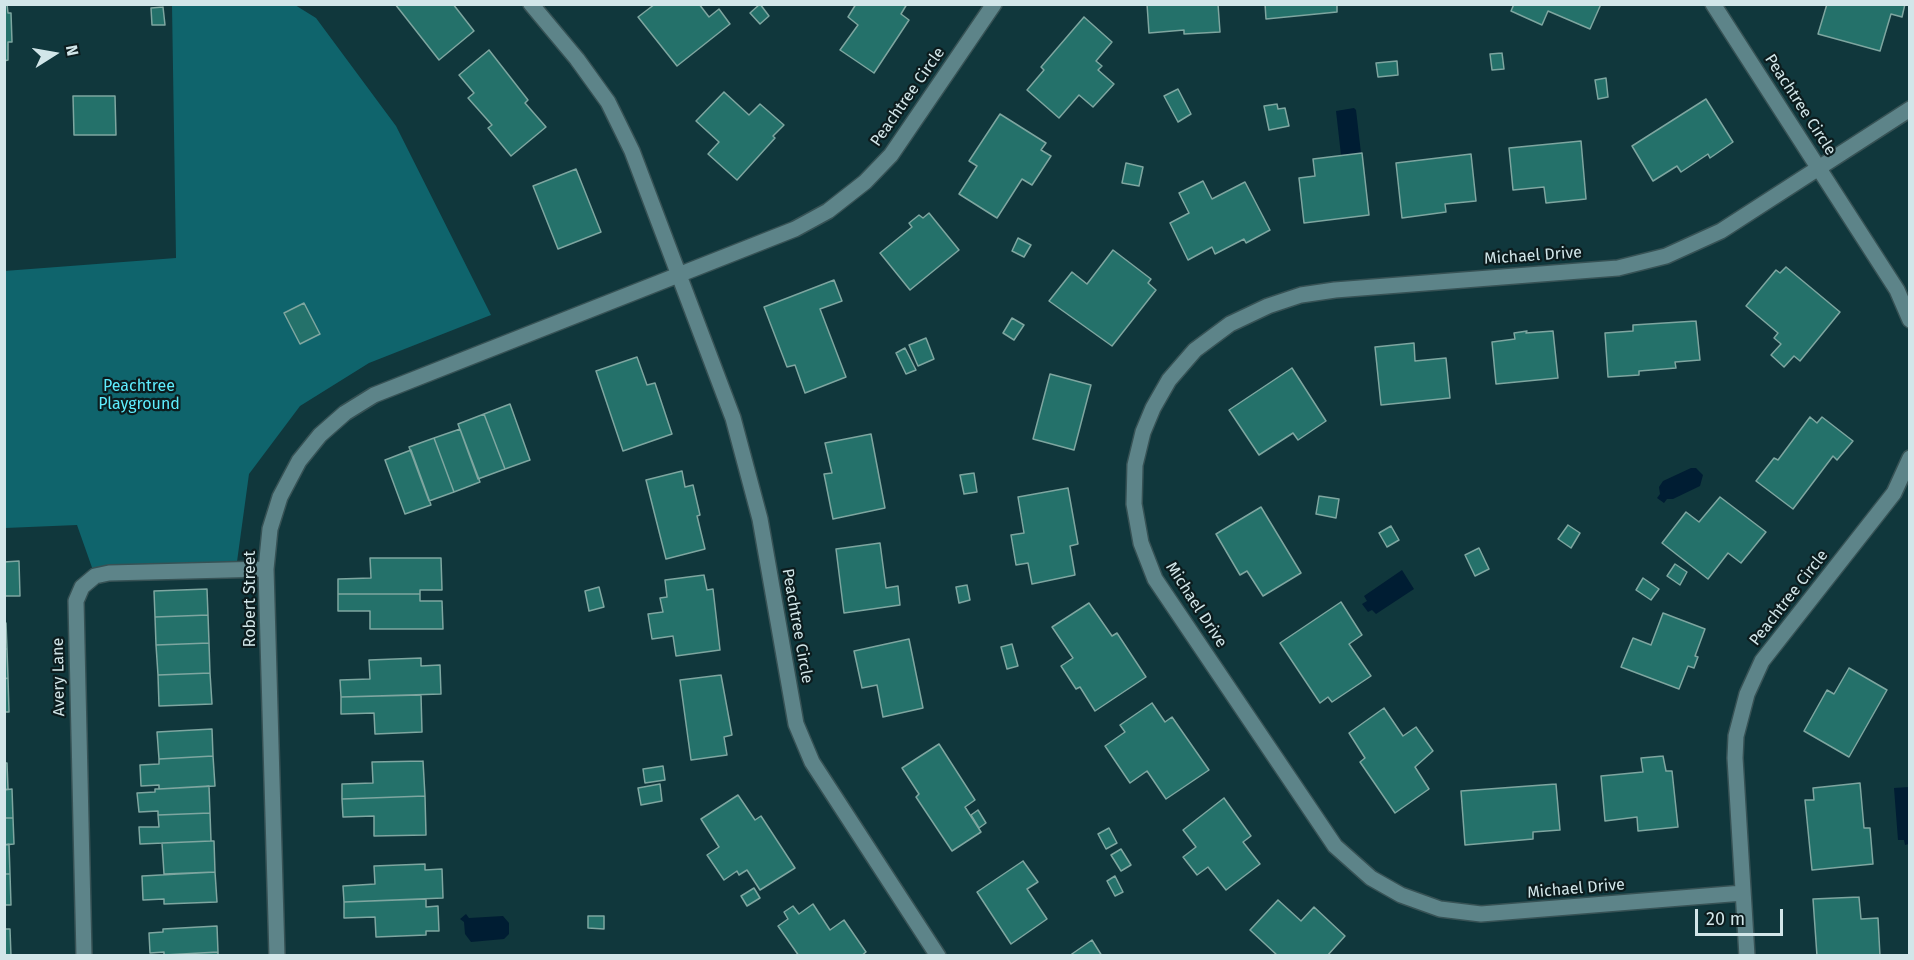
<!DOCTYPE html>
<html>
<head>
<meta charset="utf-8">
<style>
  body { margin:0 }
  #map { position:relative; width:1914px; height:960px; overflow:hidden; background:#10373c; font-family:"Fira Sans",sans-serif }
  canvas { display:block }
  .frame { position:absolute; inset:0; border:6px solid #d2e6e9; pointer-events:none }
  .north { position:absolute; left:24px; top:24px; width:60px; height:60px; -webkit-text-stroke:4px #0c1c1e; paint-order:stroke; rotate:79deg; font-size:16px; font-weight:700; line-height:24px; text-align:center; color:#d2e6e9 }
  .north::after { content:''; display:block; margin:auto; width:21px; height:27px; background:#d2e6e9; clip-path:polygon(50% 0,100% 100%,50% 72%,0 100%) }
  .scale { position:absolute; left:1695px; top:909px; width:88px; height:27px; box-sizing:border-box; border:3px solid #d2e6e9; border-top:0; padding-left:8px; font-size:18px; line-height:21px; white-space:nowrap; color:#d2e6e9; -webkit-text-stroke:4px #0c1c1e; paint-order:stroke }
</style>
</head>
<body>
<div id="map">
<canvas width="1914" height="960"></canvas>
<div class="frame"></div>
<div class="north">N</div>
<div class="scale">20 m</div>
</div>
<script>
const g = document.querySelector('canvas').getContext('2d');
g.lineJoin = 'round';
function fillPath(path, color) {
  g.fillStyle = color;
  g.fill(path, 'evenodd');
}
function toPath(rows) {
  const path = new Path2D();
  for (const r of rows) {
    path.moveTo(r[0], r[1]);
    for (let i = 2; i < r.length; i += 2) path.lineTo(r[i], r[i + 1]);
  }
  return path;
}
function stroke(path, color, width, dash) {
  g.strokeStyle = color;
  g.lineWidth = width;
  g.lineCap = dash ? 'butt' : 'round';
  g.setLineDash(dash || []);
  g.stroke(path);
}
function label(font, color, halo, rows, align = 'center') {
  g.font = font + ' "Fira Sans",sans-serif';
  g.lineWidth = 4.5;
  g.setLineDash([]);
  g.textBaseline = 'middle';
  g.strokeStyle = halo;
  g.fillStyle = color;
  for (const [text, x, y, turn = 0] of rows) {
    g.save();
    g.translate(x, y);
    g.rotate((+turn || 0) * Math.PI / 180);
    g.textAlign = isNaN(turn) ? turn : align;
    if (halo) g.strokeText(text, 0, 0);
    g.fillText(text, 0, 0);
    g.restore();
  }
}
const green = toPath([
  [172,5,295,5,316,18,396,126,491,315,369,363,300,406,249,474,236,569,95,576,77,525,5,528,4,271,176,258]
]);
const water = toPath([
  [1354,108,1356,110,1361,153,1341,155,1336,111],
  [1691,468,1696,468,1703,475,1700,486,1673,499,1667,499,1664,503,1657,498,1660,494,1659,487,1663,481],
  [1402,570,1414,589,1376,614,1372,610,1368,612,1362,604,1367,601,1364,596],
  [1909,787,1909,844,1905,845,1904,840,1898,840,1894,788],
  [466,914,469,918,503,916,509,923,509,934,504,939,471,942,465,934,464,922,460,919]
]);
const building = toPath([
  [4,4,7,4,8,13,11,13,12,42,8,42,8,60,4,61,4,4],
  [395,4,453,4,474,31,439,60,395,4],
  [655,4,699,4,709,17,719,9,730,24,677,66,638,17,655,4],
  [760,4,769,16,760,24,750,13,760,4],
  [856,4,907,4,901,14,909,20,874,73,840,50,858,25,848,17,856,4],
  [1147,4,1218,4,1220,32,1184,34,1184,30,1149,33,1147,4],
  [1265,4,1337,4,1337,12,1266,19,1265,4],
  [1514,4,1601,4,1590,29,1548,11,1542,25,1511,11,1514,4],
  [1827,4,1905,4,1902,17,1891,14,1880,51,1818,34,1827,4],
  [163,7,165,25,152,25,151,8,163,7],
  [1084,17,1112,42,1096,61,1102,66,1098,70,1114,84,1093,107,1079,95,1059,118,1027,90,1044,70,1041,67,1084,17],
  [489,50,528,100,525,103,546,127,511,156,488,128,492,125,468,98,474,93,459,75,489,50],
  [1502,53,1504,69,1492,70,1490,54,1502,53],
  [1397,61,1398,75,1378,77,1376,63,1397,61],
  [1606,78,1608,97,1598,99,1595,80,1606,78],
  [1178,89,1191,114,1178,122,1164,96,1178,89],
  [724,92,749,115,760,104,784,125,773,136,775,138,737,180,708,154,719,142,696,121,724,92],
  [73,96,115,96,116,135,74,135,73,96],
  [1706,99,1733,142,1710,158,1708,154,1681,172,1677,166,1653,181,1632,146,1706,99],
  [1277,104,1278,109,1285,108,1289,126,1269,130,1264,106,1277,104],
  [1000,114,1046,143,1041,150,1051,156,1032,185,1022,179,997,218,959,194,977,166,969,161,1000,114],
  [1581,141,1586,199,1546,203,1544,187,1513,190,1509,148,1581,141],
  [1362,153,1369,215,1304,223,1299,178,1315,176,1313,159,1362,153],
  [1471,154,1476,201,1445,204,1446,212,1402,218,1396,163,1471,154],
  [1126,163,1143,167,1139,186,1122,183,1126,163],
  [576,169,601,232,558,249,533,186,576,169],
  [1203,181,1212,199,1245,182,1270,230,1246,243,1244,239,1215,254,1212,247,1188,260,1170,223,1189,213,1179,193,1203,181],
  [929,213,959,250,910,290,880,253,912,227,909,223,919,215,923,218,929,213],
  [1018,238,1031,245,1024,257,1012,251,1018,238],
  [1113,250,1151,279,1148,283,1156,290,1112,346,1049,301,1072,272,1087,284,1113,250],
  [1786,267,1840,312,1800,361,1794,356,1784,367,1771,355,1781,344,1774,338,1778,333,1746,306,1776,270,1780,273,1786,267],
  [834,280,842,301,820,309,846,377,805,393,795,365,787,367,764,307,834,280],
  [304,303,320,334,300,344,284,313,304,303],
  [1012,318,1024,325,1014,340,1003,333,1012,318],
  [1696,321,1700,360,1675,362,1676,368,1639,371,1639,375,1608,377,1605,333,1633,331,1633,325,1696,321],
  [1527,331,1526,333,1553,331,1558,378,1496,384,1492,342,1515,339,1514,333,1527,331],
  [926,338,934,359,918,366,909,345,926,338],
  [1414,343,1415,361,1446,358,1450,398,1381,405,1375,347,1414,343],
  [905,348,916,370,906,374,896,353,905,348],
  [637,357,647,385,655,383,672,434,623,451,596,371,637,357],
  [1292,368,1326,421,1298,440,1293,433,1259,455,1229,410,1292,368],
  [1050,374,1091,385,1074,450,1033,439,1050,374],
  [510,404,530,460,505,469,484,414,510,404],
  [484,414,505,469,478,479,458,424,484,414],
  [1810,417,1817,423,1822,417,1853,441,1837,460,1833,456,1793,509,1756,481,1774,458,1778,460,1810,417],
  [460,429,480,482,454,492,434,438,460,429],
  [871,434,885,508,833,519,824,474,832,473,825,443,871,434],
  [434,438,454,492,429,501,409,447,434,438],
  [411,450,431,505,405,514,385,460,411,450],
  [682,471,685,487,693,485,700,515,697,516,705,549,666,559,646,480,682,471],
  [974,473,977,492,964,494,960,475,974,473],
  [1068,488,1078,544,1070,546,1075,575,1032,584,1028,563,1016,565,1011,535,1024,533,1018,497,1068,488],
  [1319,496,1339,499,1336,518,1316,514,1319,496],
  [1720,497,1766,532,1741,563,1728,553,1708,579,1662,543,1686,512,1699,522,1720,497],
  [1261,507,1301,573,1263,596,1247,571,1240,575,1216,534,1261,507],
  [1568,525,1580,533,1571,548,1558,539,1568,525],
  [1391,526,1399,540,1387,547,1379,533,1391,526],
  [880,543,886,588,898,586,900,605,844,613,836,549,880,543],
  [1479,548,1489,569,1475,576,1465,555,1479,548],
  [370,558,441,558,442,590,420,590,420,594,338,594,338,579,371,578,370,558],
  [19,561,20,596,4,596,4,562,19,561],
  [1675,564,1687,572,1680,585,1667,576,1675,564],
  [704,575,707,590,713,589,720,650,676,656,673,636,652,639,648,614,663,612,660,598,667,597,665,580,704,575],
  [1643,578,1659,589,1651,600,1636,590,1643,578],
  [967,585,970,600,959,603,956,587,967,585],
  [599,587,604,607,589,611,585,591,599,587],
  [207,589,208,615,155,617,154,591,207,589],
  [338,594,420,594,420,601,442,601,443,629,370,629,370,611,338,611,338,594],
  [1341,602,1362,635,1349,644,1371,676,1332,702,1328,697,1320,703,1280,643,1341,602],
  [1089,603,1112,636,1117,633,1146,677,1095,711,1080,687,1076,689,1061,666,1073,658,1052,627,1089,603],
  [1663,613,1705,629,1695,656,1698,657,1694,668,1688,666,1679,689,1621,667,1633,638,1651,645,1663,613],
  [208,615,209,643,156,645,155,617,208,615],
  [4,623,6,623,7,649,4,649,4,623],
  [909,639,923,708,883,717,877,685,862,688,854,651,909,639],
  [209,643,210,673,158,675,156,645,209,643],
  [1012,644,1018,666,1007,669,1001,647,1012,644],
  [4,649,7,649,8,678,4,679,4,649],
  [421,658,421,666,440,665,441,694,341,697,340,680,370,679,369,660,421,658],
  [1849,668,1887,690,1849,757,1804,731,1827,690,1834,694,1849,668],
  [210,673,212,704,159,706,158,675,210,673],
  [721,675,732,735,724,737,727,755,691,760,680,680,721,675],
  [8,678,9,712,4,712,4,679,8,678],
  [421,695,422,732,375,734,374,713,341,714,341,697,421,695],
  [1152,703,1165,722,1172,717,1209,770,1166,799,1147,771,1130,783,1105,746,1125,732,1120,725,1152,703],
  [1384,708,1403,736,1416,727,1433,751,1415,767,1429,789,1395,813,1360,762,1365,758,1349,733,1384,708],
  [212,729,213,756,159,759,157,732,212,729],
  [939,744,975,800,965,807,981,832,952,851,916,797,919,794,902,768,939,744],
  [213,756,215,786,159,789,159,785,141,786,140,765,159,764,159,759,213,756],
  [1663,756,1666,771,1672,771,1678,827,1638,831,1637,817,1605,821,1601,776,1643,772,1641,758,1663,756],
  [423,761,425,796,342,799,342,784,373,783,372,762,423,761],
  [4,763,7,763,8,789,4,790,4,763],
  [663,766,665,780,645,783,643,769,663,766],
  [1860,783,1864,828,1870,828,1873,864,1812,870,1805,800,1814,800,1813,788,1860,783],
  [660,784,662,801,641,805,638,788,660,784],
  [1556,784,1560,830,1533,832,1533,839,1465,845,1461,791,1556,784],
  [209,786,210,813,158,815,158,811,139,812,137,793,155,792,155,789,159,789,209,786],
  [12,789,13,818,4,818,4,790,12,789],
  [738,795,755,820,761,816,795,868,760,890,747,870,739,875,737,871,724,880,707,855,719,847,701,819,738,795],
  [425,796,426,835,374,836,374,816,343,817,342,799,425,796],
  [1224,798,1251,836,1243,842,1260,864,1226,890,1208,867,1197,875,1183,857,1196,847,1183,830,1224,798],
  [978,810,986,823,979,828,971,815,978,810],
  [210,813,211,841,140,844,139,827,159,827,158,815,210,813],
  [4,818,13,818,14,844,4,845,4,818],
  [1109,828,1117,843,1106,849,1098,834,1109,828],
  [211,841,214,841,215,872,164,874,162,843,211,841],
  [9,844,10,874,4,874,4,845,9,844],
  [1121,849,1131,865,1121,871,1111,855,1121,849],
  [1023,861,1038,882,1027,889,1047,919,1011,944,977,892,1023,861],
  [425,864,425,870,442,869,443,898,344,902,343,886,375,884,374,866,425,864],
  [215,872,217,902,164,904,164,899,143,900,142,876,215,872],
  [4,874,10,874,11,905,4,905,4,874],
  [1115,876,1123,892,1115,896,1107,881,1115,876],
  [754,888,760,898,747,906,741,896,754,888],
  [1859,897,1861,919,1878,918,1880,956,1817,956,1813,899,1859,897],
  [426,899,426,907,438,906,439,931,426,931,426,935,376,937,375,917,344,918,344,902,426,899],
  [1278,900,1301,921,1314,907,1345,936,1327,956,1278,956,1250,930,1278,900],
  [813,904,830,930,844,920,866,952,861,956,799,956,778,926,788,919,784,912,793,906,799,914,813,904],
  [588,916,604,916,604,929,588,928,588,916],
  [217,926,218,952,164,955,164,952,150,953,149,933,163,932,163,929,217,926],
  [4,929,10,929,11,956,4,956,4,929],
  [1092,940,1102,956,1069,956,1092,940],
  [218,952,218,956,164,955,218,952]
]);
const minor = toPath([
  [531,4,577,59,608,102,632,151,733,418,760,519,796,724,812,762,938,956],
  [1713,4,1897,290,1910,320],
  [1743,893,1481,914,1440,909,1401,895,1371,878,1335,846,1155,579,1141,543,1134,504,1135,465,1143,432,1153,408,1169,380,1195,350,1230,324,1268,306,1301,295,1335,290,1618,268,1666,256,1721,231,1910,109],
  [84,956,76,601,82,587,95,576,109,573,266,569],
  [277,956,266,569,270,529,280,497,299,461,320,435,345,413,374,395,795,229,828,211,865,182,891,155,994,4],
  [1747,956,1735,758,1736,736,1747,694,1762,661,1894,493,1910,458]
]);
const streetNames = [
  ["Peachtree Circle",908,97,-55],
  ["Peachtree Circle",1800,105,57],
  ["Michael Drive",1533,256,-4],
  ["Peachtree Circle",1789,598,-52],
  ["Robert Street",251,599,-90],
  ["Michael Drive",1196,605,57],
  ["Peachtree Circle",797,626,80],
  ["Avery Lane",59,677,-91],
  ["Michael Drive",1576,889,-5]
];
const parkNames = [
  ["Peachtree",139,387],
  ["Playground",139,405]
];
fillPath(green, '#0f646c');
fillPath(water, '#001d33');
fillPath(building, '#24716a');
stroke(building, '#7ea6a0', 1.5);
stroke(minor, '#375255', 18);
stroke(minor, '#5d8489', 15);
label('16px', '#d2e6e9', '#0c1c1e', streetNames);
label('16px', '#5eedfd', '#0c1c1e', parkNames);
</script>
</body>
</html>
